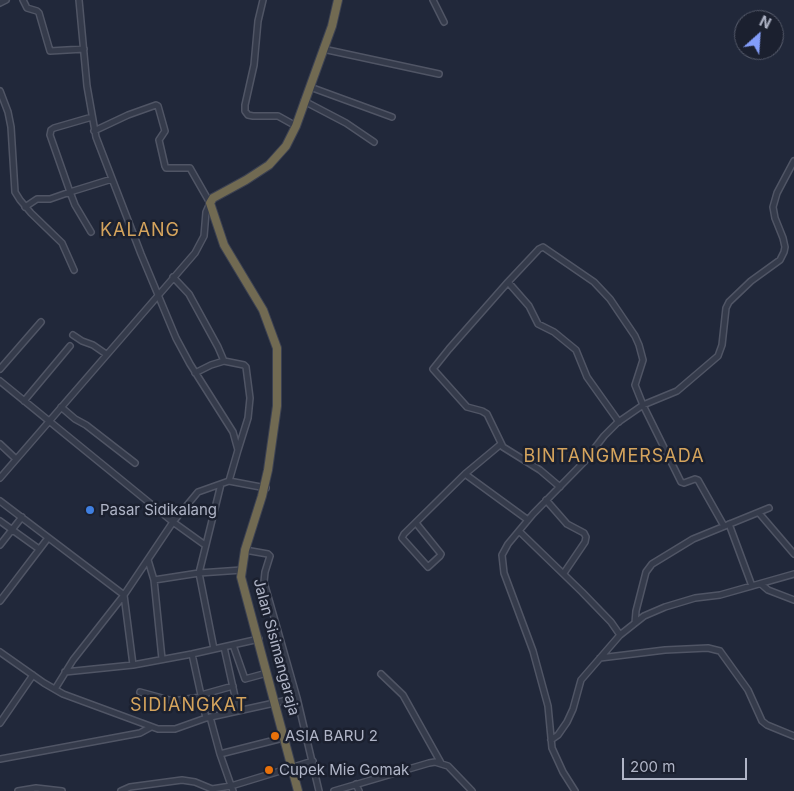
<!DOCTYPE html>
<html>
<head>
<meta charset="utf-8">
<style>
  body { margin:0 }
  #map { position:relative; width:794px; height:791px; overflow:hidden; background:#21283a; font-family:Inter,sans-serif }
  canvas { display:block }
  .north { position:absolute; left:734px; top:10px; width:50px; height:50px; box-sizing:border-box; background:#1b202f; border:1px solid #575c6c; border-radius:50%; rotate:26deg; font-size:14px; font-weight:700; line-height:20px; text-align:center; color:#b0b5c7 }
  .north::after { content:''; display:block; margin:auto; width:18px; height:22px; background:#839df9; clip-path:polygon(50% 0,100% 100%,50% 72%,0 100%) }
  .scale { position:absolute; left:622px; top:758px; width:125px; height:22px; box-sizing:border-box; border:2px solid #b0b5c7; border-top:0; padding-left:6px; font-size:15px; line-height:18px; white-space:nowrap; color:#b0b5c7; -webkit-text-stroke:4px #1b202f; paint-order:stroke }
</style>
</head>
<body>
<div id="map">
<canvas width="794" height="791"></canvas>
<div class="north">N</div>
<div class="scale">200 m</div>
</div>
<script>
const g = document.querySelector('canvas').getContext('2d');
g.lineJoin = 'round';
function toPath(rows) {
  const path = new Path2D();
  for (const r of rows) {
    path.moveTo(r[0], r[1]);
    for (let i = 2; i < r.length; i += 2) path.lineTo(r[i], r[i + 1]);
  }
  return path;
}
function stroke(path, color, width, dash) {
  g.strokeStyle = color;
  g.lineWidth = width;
  g.lineCap = dash ? 'butt' : 'round';
  g.setLineDash(dash || []);
  g.stroke(path);
}
function label(font, color, halo, rows, align = 'center') {
  g.font = font + ' Inter,sans-serif';
  g.lineWidth = 5;
  g.setLineDash([]);
  g.textBaseline = 'middle';
  g.strokeStyle = halo;
  g.fillStyle = color;
  for (const [text, x, y, turn = 0] of rows) {
    g.save();
    g.translate(x, y);
    g.rotate((+turn || 0) * Math.PI / 180);
    g.textAlign = isNaN(turn) ? turn : align;
    if (halo) g.strokeText(text, 0, 0);
    g.fillText(text, 0, 0);
    g.restore();
  }
}
const minor = toPath([
  [23,0,27,8,37,11,39,13,50,51,84,49],
  [79,0,87,86,96,137,141,254,176,338,190,364,233,432,238,450,229,481],
  [263,0,258,21,254,65,245,105,245,111,248,115,253,116,278,116,296,126],
  [433,0,444,22],
  [0,3,6,0],
  [323,49,439,74],
  [310,87,392,117],
  [0,91,8,112,11,127,15,192,20,200,31,213,62,243,74,270],
  [304,101,346,123,374,142],
  [92,117,54,128,51,130,50,135,70,192,112,179],
  [70,192,75,205,91,232],
  [25,207,37,199,50,199,70,192],
  [173,277,189,294,218,347,224,361],
  [508,282,529,306,538,324,554,332,576,350,587,377,619,422],
  [73,335,82,341,93,345,106,354],
  [0,369,41,322],
  [195,373,211,365,224,361,244,365,246,367,250,398,248,418,238,450],
  [0,381,173,522,205,545],
  [24,401,70,346],
  [61,407,75,419,86,425,135,463],
  [0,444,16,459],
  [465,474,528,520],
  [0,478,195,253,204,236,206,212,210,203,190,168,166,168,165,166,159,140,165,131,158,106,156,105,128,115,94,131],
  [560,487,540,470,503,447,487,414,482,411,467,407,433,369,449,349,508,282,539,249,543,247,594,282,610,299,635,336,639,345,643,360,635,385,643,405,681,482,684,483,695,479,698,480,724,526],
  [546,500,567,524,584,533,586,537,585,542,564,573],
  [0,501,124,595,133,665],
  [759,513,794,554],
  [0,521,39,549],
  [416,523,441,554,440,556,428,567,402,538,404,534,465,474,501,444],
  [729,524,752,586],
  [519,531,582,592,611,622,620,635],
  [0,545,22,517],
  [245,550,268,554,270,556,265,572,264,582,297,698,319,791],
  [148,560,154,580,162,659],
  [154,580,199,573,242,570],
  [761,584,768,590,794,600],
  [0,601,48,538],
  [635,623,636,611,646,572,652,564,693,539,769,508],
  [233,645,245,679,267,673],
  [224,647,238,710],
  [214,649,199,573,221,484],
  [0,652,44,683,63,694,158,729,175,729,206,718,297,698],
  [192,654,206,718],
  [600,658,665,650,708,648,720,651,748,690,762,721,767,725,794,736],
  [65,672,133,665,192,654,259,639],
  [381,674,403,695,441,763],
  [55,689,73,660,124,595,173,522,198,492,229,481,266,488],
  [140,692,173,701,201,697],
  [201,695,233,686],
  [210,717,220,754,233,791],
  [0,723,33,675],
  [551,740,558,735,567,722,573,709,581,680,620,635,644,616,665,607,695,598,720,595,794,574],
  [220,754,283,738],
  [0,759,140,733,151,727],
  [356,784,359,791],
  [18,791,36,788,62,791],
  [121,791,130,787,182,780,195,782,212,789,231,786,313,761],
  [334,791,429,763,435,762,448,766,472,791],
  [575,791,563,772,552,748,548,706,533,651,504,573,502,555,508,544,533,514,584,462,604,436,617,423,643,405,677,391,718,356,722,345,726,308,729,302,751,281,780,260,784,252,785,247,783,238,775,218,773,207,777,193,794,161]
]);
const highway = toPath([
  [298,791,241,577,245,550,262,496,268,470,277,406,277,348,263,310,224,245,210,203,213,198,246,180,269,165,286,146,296,126,310,87,332,26,338,0]
]);
const markers = [
  [90,510,5,"#3f7fe0"],
  [275,736,5,"#e8710a"],
  [269,770,5,"#e8710a"]
];
const poiNames = [
  ["Pasar Sidikalang",100,510],
  ["ASIA BARU 2",285,736],
  ["Cupek Mie Gomak",279,770]
];
const streetNames = [
  ["Jalan Sisimangaraja",276,647,75]
];
const quarterNames = [
  ["KALANG",140,231],
  ["BINTANGMERSADA",614,457],
  ["SIDIANGKAT",189,706]
];
stroke(minor, '#505565', 8);
stroke(highway, '#3d4252', 10);
stroke(minor, '#353b4b', 5);
stroke(highway, '#716a52', 8);
for (const [x, y, r, color] of markers) {
  const dot = new Path2D();
  dot.arc(x, y, r, 0, 2 * Math.PI);
  g.fillStyle = color;
  g.fill(dot);
  stroke(dot, '#1b202f', 2);
}
label('15px', '#b0b5c7', '#1b202f', poiNames, 'left');
label('15px', '#b0b5c7', '#1b202f', streetNames);
g.letterSpacing = '1px';
label('18px', '#d5a45d', '#1b202f', quarterNames);
g.letterSpacing = '0px';
</script>
</body>
</html>
